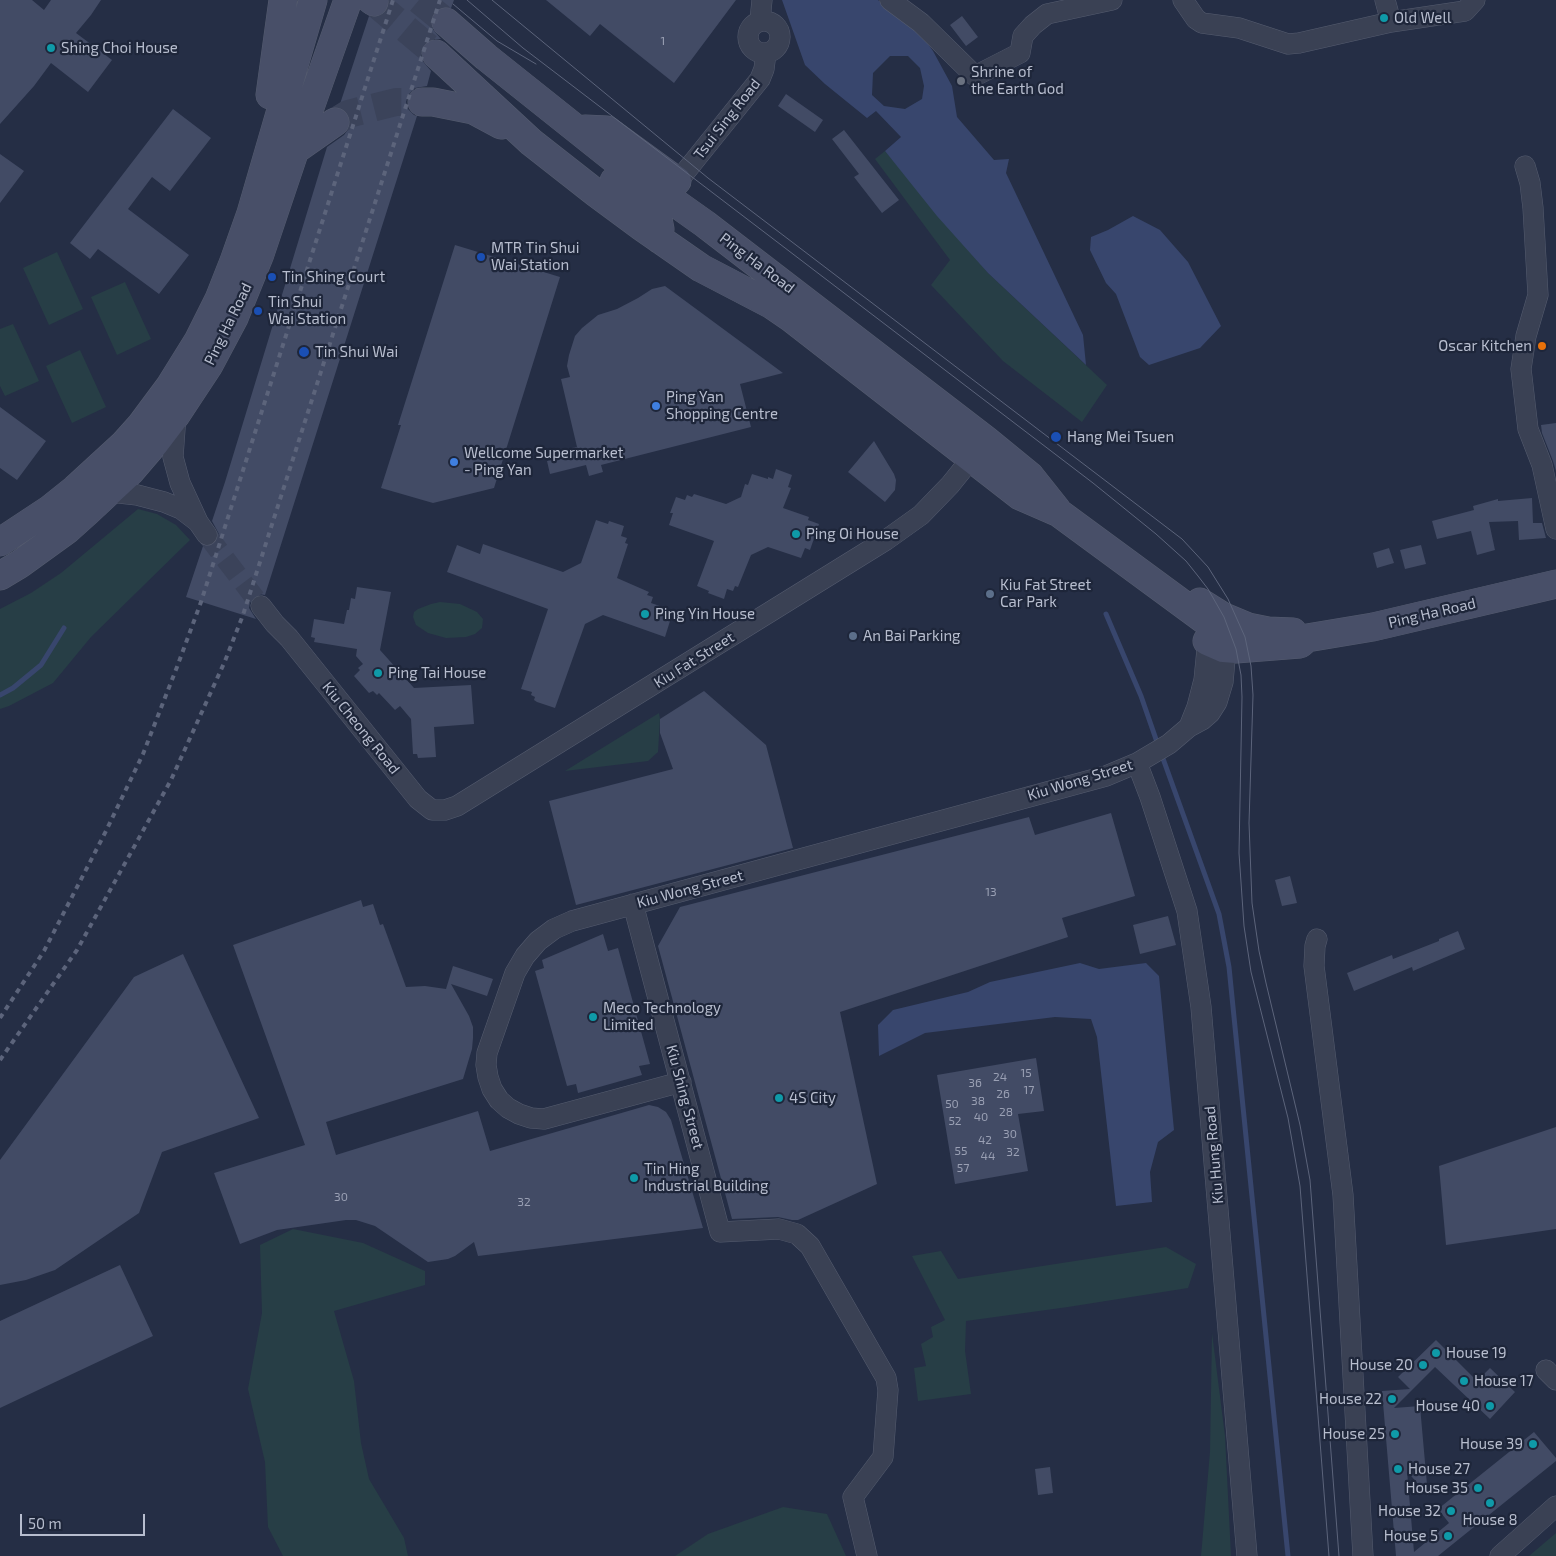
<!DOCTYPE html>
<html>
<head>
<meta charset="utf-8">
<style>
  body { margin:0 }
  #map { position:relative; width:1556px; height:1556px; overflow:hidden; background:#252e45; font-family:"Exo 2",sans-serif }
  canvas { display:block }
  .scale { position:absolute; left:20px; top:1514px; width:125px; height:22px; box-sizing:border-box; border:2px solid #b7bdce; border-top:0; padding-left:6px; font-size:15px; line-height:18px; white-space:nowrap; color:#b7bdce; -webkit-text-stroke:4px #1e263a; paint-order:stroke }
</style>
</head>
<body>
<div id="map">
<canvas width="1556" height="1556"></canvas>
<div class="scale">50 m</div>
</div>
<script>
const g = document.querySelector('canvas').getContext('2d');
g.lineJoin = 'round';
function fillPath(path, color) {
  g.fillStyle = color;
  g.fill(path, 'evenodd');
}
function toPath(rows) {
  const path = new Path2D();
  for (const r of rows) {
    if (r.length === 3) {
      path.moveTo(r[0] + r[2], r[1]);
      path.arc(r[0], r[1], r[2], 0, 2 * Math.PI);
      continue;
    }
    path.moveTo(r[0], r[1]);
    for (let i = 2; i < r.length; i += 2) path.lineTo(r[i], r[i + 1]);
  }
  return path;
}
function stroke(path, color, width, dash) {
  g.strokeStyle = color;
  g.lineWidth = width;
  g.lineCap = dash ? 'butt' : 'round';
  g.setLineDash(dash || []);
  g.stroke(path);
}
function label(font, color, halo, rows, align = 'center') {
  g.font = font + ' "Exo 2",sans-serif';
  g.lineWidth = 4.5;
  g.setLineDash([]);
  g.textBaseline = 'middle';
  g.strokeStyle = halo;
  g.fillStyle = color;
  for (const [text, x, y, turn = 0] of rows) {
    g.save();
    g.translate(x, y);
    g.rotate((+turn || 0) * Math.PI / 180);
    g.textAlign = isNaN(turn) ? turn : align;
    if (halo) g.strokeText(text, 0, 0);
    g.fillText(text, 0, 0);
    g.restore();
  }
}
const green = toPath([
  [885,151,988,273,1107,385,1082,422,1003,361,931,285,950,260,875,159],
  [57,252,83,309,49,325,23,268],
  [125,282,151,339,117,355,91,297],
  [13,324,39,381,5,396,0,386,0,329],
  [80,350,106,407,72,423,46,366],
  [138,509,157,514,176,525,190,540,91,637,53,683,9,706,0,709,0,609,31,593,61,573],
  [440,602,460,604,477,612,483,619,482,628,475,634,466,637,446,638,428,633,416,625,413,617,414,612,418,609,431,604],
  [659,713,660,719,658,752,648,761,565,771],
  [293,1229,363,1243,425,1271,425,1285,334,1311,354,1381,361,1443,369,1479,404,1538,408,1556,283,1556,268,1527,265,1462,248,1389,262,1313,260,1245],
  [1166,1247,1196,1264,1188,1288,1068,1307,966,1321,965,1351,971,1394,918,1401,914,1368,926,1366,921,1344,933,1337,931,1327,945,1320,912,1256,941,1251,958,1279],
  [1212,1333,1225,1436,1231,1556,1201,1556,1210,1452],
  [783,1507,827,1514,846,1556,675,1556,708,1534],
  [1556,1533,1556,1556,1529,1556]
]);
const water = toPath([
  [782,0,878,0,923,37,933,51,952,86,957,117,994,160,1009,159,1006,173,1083,335,1086,365,988,273,937,216,885,151,901,137,876,111,867,118,825,84,805,65],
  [890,56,908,56,920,68,924,86,922,99,905,109,884,106,872,95,873,73],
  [1133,216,1160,230,1188,262,1221,326,1200,348,1149,365,1140,357,1116,294,1106,283,1090,250,1091,237,1108,230],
  [1080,963,1099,969,1146,963,1159,976,1174,1130,1158,1142,1150,1172,1152,1202,1116,1206,1097,1037,1091,1019,1055,1017,925,1033,879,1056,878,1025,893,1010,968,992,990,982]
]);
const stream = toPath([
  [1106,614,1141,696,1158,745],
  [0,695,13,688,41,665,64,628],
  [1161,753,1219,914,1229,967,1288,1556]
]);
const building = toPath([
  [0,0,32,0,44,10,51,0,101,0,91,15,76,33,112,60,88,92,51,63,34,86,0,124],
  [389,0,454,0,451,8,441,7,434,12,431,18,431,27,441,39,431,39,424,44,421,50,421,59,431,71,427,86,415,88,408,95,406,102,408,109,414,115,417,116,265,595,259,594,254,596,250,602,249,608,256,619,186,597,203,546,208,547,213,545,218,540,219,534,212,521,225,482,327,147,344,135,349,128,351,121,348,113,339,107,369,16,373,18,381,16,387,10],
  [546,0,736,0,674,83,600,24,590,36],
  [962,16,978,37,966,46,950,25],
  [786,94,823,120,815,132,778,106],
  [173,109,211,138,170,191,152,177,128,209,189,255,159,294,98,249,90,259,70,243],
  [844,130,899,200,882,213,854,177,859,174,832,139],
  [0,154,24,171,0,203],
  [455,245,560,277,494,488,433,503,381,488,401,425,398,425],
  [665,286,783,373,740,384,751,427,601,465,603,472,589,476,586,465,550,474,547,461,560,458,558,451,577,447,561,379,570,377,567,366,569,355,575,336,582,328,598,315,617,309,638,298,652,289],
  [0,407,46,441,17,480,0,468],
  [1556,423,1556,471,1553,461,1542,433,1541,425],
  [874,441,894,474,896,480,895,490,885,502,848,472],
  [776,469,792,475,788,487,791,488,783,508,809,517,808,520,819,524,810,550,805,548,801,558,768,547,751,555,738,587,735,586,733,591,727,589,724,599,708,593,709,591,697,586,714,541,669,525,673,513,670,513,676,497,685,500,687,495,692,497,694,494,726,504,741,497,745,484,748,485,752,474,768,479,768,477,773,479],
  [1532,498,1533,523,1542,523,1546,538,1519,540,1518,521,1489,522,1495,550,1477,555,1471,531,1437,539,1432,521,1474,510,1473,506,1498,499,1498,501],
  [596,520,608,524,609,521,624,526,621,536,627,538,625,543,628,544,617,578,649,592,647,595,653,597,651,603,660,606,663,614,668,616,666,620,670,621,665,637,603,615,585,624,555,708,537,702,534,700,535,697,531,695,532,692,521,689,548,609,447,572,457,545,480,554,483,544,563,572,581,563],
  [1421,545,1426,564,1405,569,1400,550],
  [1389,548,1394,563,1377,568,1373,553],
  [357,587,391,592,380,650,414,688,471,685,474,724,434,727,436,757,418,758,417,754,413,754,411,719,400,706,395,710,379,693,377,695,373,691,369,693,354,676,360,670,358,668,363,664,356,656,357,649,314,642,315,638,311,637,314,619,344,624,347,610,349,610,351,598,355,599],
  [704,691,766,745,793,848,576,905,549,801,673,769,660,733,660,719],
  [1111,813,1135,896,1062,918,1068,937,840,1012,877,1184,798,1220,792,1220,778,1217,732,1219,658,946,680,907,1029,817,1035,835],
  [1290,876,1297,903,1282,906,1275,880],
  [361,900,363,907,373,904,380,925,383,924,406,987,425,986,446,989,453,966,493,979,487,996,451,984,469,1016,473,1027,473,1038,472,1049,463,1079,326,1122,336,1155,478,1111,490,1151,649,1105,658,1107,666,1112,671,1120,703,1228,478,1256,474,1242,455,1256,448,1259,428,1262,375,1226,356,1220,346,1220,277,1230,240,1244,214,1173,305,1145,233,945],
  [1168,916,1176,945,1140,954,1133,925],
  [1458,931,1465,949,1413,971,1412,967,1354,991,1347,973,1392,955,1393,959,1439,941,1439,939],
  [603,934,608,951,618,948,650,1064,639,1066,642,1075,578,1093,576,1084,567,1086,535,971,544,968,542,960],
  [183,954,259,1118,162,1152,139,1213,55,1270,26,1280,0,1285,0,1160,134,977],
  [1036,1058,1044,1111,1018,1114,1028,1171,955,1184,937,1075],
  [1556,1127,1556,1229,1446,1245,1439,1166],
  [120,1265,153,1336,0,1408,0,1321],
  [1436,1340,1474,1378,1484,1374,1490,1368,1515,1392,1490,1419,1435,1367,1394,1408,1420,1406,1428,1496,1407,1471,1414,1552,1449,1523,1438,1509,1534,1432,1556,1458,1556,1461,1438,1556,1396,1556,1382,1391,1410,1389,1398,1377],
  [1050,1467,1053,1493,1038,1495,1035,1469]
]);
const streetTunnel = toPath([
  [207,535,261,606]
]);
const secondaryTunnel = toPath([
  [419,0,446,22],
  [374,2,436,54],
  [335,122,348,114,396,102,422,102]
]);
const street = toPath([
  [890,0,921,23,975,76,1020,53,1023,36,1033,25,1047,14,1112,0],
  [1183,0,1196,19,1202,23,1239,28,1288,44,1299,43,1391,22,1465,11,1475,0],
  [1385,0,1391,22],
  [764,37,16],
  [760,21,762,0],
  [1525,166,1530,183,1533,208,1538,295,1526,336,1521,369,1528,429,1542,465,1556,529],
  [670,191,760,79,764,69,766,53],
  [176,415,173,457,180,483,198,522,207,535],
  [110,492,137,495,164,502,181,509,198,522],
  [261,606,275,624,289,638,418,799,432,810,445,810,457,806,886,540,921,515,950,485,979,449],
  [1189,727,1197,707,1204,680,1209,629],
  [1137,763,1150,797,1187,911,1201,1007,1247,1556],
  [633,904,720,1232,779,1229,797,1234,810,1246,886,1378,888,1390,883,1457,853,1497,867,1556],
  [1317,939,1315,946,1314,966,1343,1195,1363,1556],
  [681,1082,544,1119,531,1118,519,1114,508,1108,499,1100,492,1089,488,1077,486,1065,487,1053,515,973,525,956,538,941,554,929,572,921,1106,776,1137,763,1169,744,1189,727,1202,720,1210,713,1217,702,1223,682,1225,659,1223,648],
  [1546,1370,1556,1380],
  [1500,1556,1556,1506]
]);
const secondary = toPath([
  [371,0,374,2],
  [446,22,486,57,619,163,705,224,986,440,1030,476,1057,510],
  [436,54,531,142,596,193,642,227,701,268,772,305,791,318,1020,496,1059,513,1210,624,1220,639,1223,648],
  [270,95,283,0],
  [422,102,433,102,473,110,501,125],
  [585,129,607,130,677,181],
  [295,150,335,122],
  [614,181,654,211,658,219,660,229,659,239],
  [0,542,50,509,75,489,124,444,141,425,170,386,198,341,219,299,234,261,251,213,313,0],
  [0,576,20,564,67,530,87,512,130,472,154,444,176,415,209,365,234,318,260,254,295,150,348,0],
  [1200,602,1224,617,1248,627,1268,631,1293,632],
  [1207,641,1223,648,1236,649,1300,644,1307,638,1373,627,1556,584]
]);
const tram = toPath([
  [467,0,523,48,1093,483,1156,534,1186,561,1198,576,1208,589,1224,617,1236,649,1241,675,1242,697,1239,853,1244,926,1251,972,1288,1118,1300,1186,1329,1556],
  [492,0,708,178,1182,539,1208,567,1228,599,1245,637,1251,666,1253,695,1249,823,1252,903,1259,951,1266,983,1300,1125,1310,1180,1339,1556],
  [453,4,497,41,536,64]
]);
const rail = toPath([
  [0,1018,44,951,106,831,143,754,177,667,201,602,393,0],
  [0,1060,77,950,171,780,225,661,243,615,440,0]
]);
const markers = [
  [1384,18,5,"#0f9aa8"],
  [51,48,5,"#0f9aa8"],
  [961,81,5,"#6b7280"],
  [481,257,5,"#1a4fb4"],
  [272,277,5,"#1a4fb4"],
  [258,311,5,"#1a4fb4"],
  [1542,346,5,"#e8710a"],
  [304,352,6,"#1a4fb4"],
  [656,406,5,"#3f7fe0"],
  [1056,437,6,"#1a4fb4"],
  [454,462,5,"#3f7fe0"],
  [796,534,5,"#0f9aa8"],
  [990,594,5,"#5c6f8a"],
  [645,614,5,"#0f9aa8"],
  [853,636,5,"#5c6f8a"],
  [378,673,5,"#0f9aa8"],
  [593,1017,5,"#0f9aa8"],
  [779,1098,5,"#0f9aa8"],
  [634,1178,5,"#0f9aa8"],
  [1436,1353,5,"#0f9aa8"],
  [1423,1365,5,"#0f9aa8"],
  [1464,1381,5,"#0f9aa8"],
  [1392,1399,5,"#0f9aa8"],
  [1490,1406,5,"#0f9aa8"],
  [1395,1434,5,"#0f9aa8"],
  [1533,1444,5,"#0f9aa8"],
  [1398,1469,5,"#0f9aa8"],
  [1478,1488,5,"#0f9aa8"],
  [1490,1503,5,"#0f9aa8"],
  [1451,1511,5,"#0f9aa8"],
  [1448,1536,5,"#0f9aa8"]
];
const numberNames = [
  ["1",663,41],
  ["13",991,892],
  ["15",1026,1073],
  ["24",1000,1077],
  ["36",975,1083],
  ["17",1029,1090],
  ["26",1003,1094],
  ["38",978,1101],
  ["50",952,1104],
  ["28",1006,1112],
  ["40",981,1117],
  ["52",955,1121],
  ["30",1010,1134],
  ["42",985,1140],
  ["55",961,1151],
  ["32",1013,1152],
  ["44",988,1156],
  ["57",963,1168],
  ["30",341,1197],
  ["32",524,1202]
];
const poiNames = [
  ["Old Well",1394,18],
  ["Shing Choi House",61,48],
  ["Shrine of",971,72],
  ["the Earth God",971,89],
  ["MTR Tin Shui",491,248],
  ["Wai Station",491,265],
  ["Tin Shing Court",282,277],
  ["Tin Shui",268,302],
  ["Wai Station",268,319],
  ["Oscar Kitchen",1532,346,"right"],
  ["Tin Shui Wai",315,352],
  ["Ping Yan",666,397],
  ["Shopping Centre",666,414],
  ["Hang Mei Tsuen",1067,437],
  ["Wellcome Supermarket",464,453],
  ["- Ping Yan",464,470],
  ["Ping Oi House",806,534],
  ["Kiu Fat Street",1000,585],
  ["Car Park",1000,602],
  ["Ping Yin House",655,614],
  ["An Bai Parking",863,636],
  ["Ping Tai House",388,673],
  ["Meco Technology",603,1008],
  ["Limited",603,1025],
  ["4S City",789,1098],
  ["Tin Hing",644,1169],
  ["Industrial Building",644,1186],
  ["House 19",1446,1353],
  ["House 20",1413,1365,"right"],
  ["House 17",1474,1381],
  ["House 22",1382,1399,"right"],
  ["House 40",1480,1406,"right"],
  ["House 25",1385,1434,"right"],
  ["House 39",1523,1444,"right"],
  ["House 27",1408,1469],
  ["House 35",1468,1488,"right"],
  ["House 32",1441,1511,"right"],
  ["House 8",1490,1520,"center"],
  ["House 5",1438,1536,"right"]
];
const streetNames = [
  ["Tsui Sing Road",727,119,-52],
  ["Ping Ha Road",757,263,37],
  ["Ping Ha Road",228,324,-64],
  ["Ping Ha Road",1432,613,-13],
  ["Kiu Fat Street",694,660,-32],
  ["Kiu Cheong Road",361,728,51],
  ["Kiu Wong Street",1080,780,-17],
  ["Kiu Wong Street",690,889,-15],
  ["Kiu Shing Street",685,1097,75],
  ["Kiu Hung Road",1214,1155,-95]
];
fillPath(green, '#273e46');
fillPath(water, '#38466d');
stroke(stream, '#38466d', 5);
fillPath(building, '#424b65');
stroke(streetTunnel, '#3b435a', 20, [20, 10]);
stroke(secondaryTunnel, '#3b435a', 28, [28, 14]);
stroke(street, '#555c6f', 21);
stroke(secondary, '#555c6f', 29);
stroke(street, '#3a4154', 20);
stroke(secondary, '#484f68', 28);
stroke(tram, '#5c647b', 1);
stroke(rail, '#5c647b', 4, [5, 5]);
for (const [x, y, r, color] of markers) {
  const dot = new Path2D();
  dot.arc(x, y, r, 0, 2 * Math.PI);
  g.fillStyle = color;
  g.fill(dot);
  stroke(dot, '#1e263a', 2);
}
label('12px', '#9aa0b4', null, numberNames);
label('15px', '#b7bdce', '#1e263a', poiNames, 'left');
label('15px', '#b7bdce', '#1e263a', streetNames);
</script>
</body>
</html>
